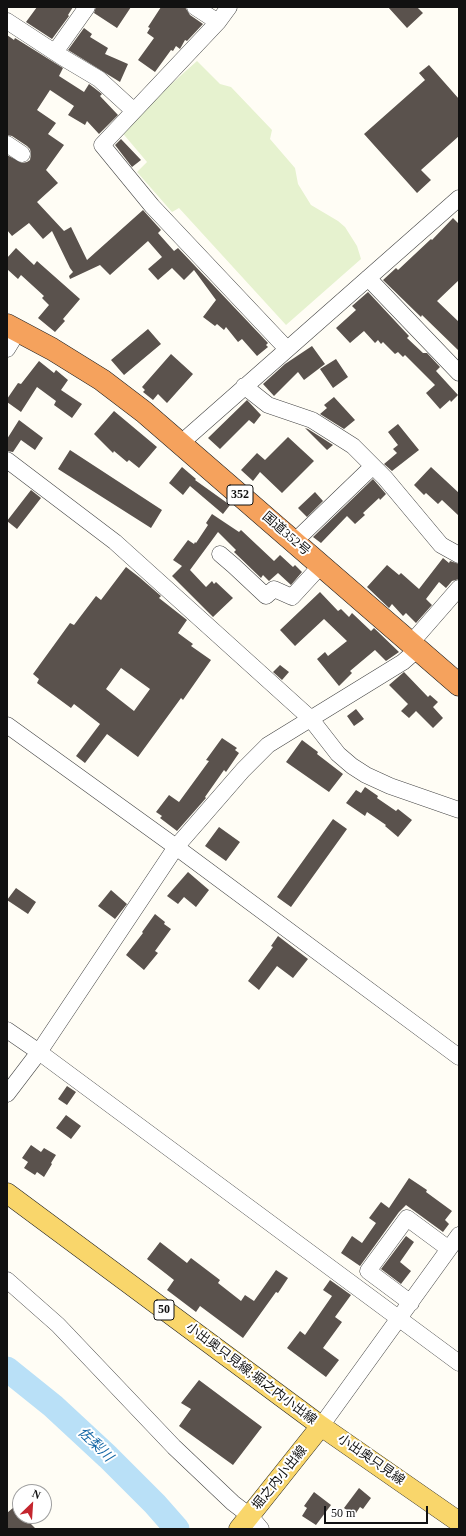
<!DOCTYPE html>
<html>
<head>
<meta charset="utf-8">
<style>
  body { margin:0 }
  #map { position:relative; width:466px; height:1536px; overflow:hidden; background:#fffdf5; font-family:"Times New Roman",serif }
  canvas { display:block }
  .frame { position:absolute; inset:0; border:8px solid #111; pointer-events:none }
  .north { position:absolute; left:12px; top:1484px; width:40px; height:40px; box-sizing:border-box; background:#fff; border:1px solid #a0a0a0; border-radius:50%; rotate:25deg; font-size:11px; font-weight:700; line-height:16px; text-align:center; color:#111 }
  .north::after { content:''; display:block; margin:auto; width:14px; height:18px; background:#c4262e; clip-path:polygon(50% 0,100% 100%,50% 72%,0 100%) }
  .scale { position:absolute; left:324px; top:1506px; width:104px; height:18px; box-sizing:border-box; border:2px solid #111; border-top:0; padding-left:5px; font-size:12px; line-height:14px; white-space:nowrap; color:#111; -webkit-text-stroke:3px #fff; paint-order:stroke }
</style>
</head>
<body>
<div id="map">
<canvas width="466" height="1536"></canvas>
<div class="frame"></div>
<div class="north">N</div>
<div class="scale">50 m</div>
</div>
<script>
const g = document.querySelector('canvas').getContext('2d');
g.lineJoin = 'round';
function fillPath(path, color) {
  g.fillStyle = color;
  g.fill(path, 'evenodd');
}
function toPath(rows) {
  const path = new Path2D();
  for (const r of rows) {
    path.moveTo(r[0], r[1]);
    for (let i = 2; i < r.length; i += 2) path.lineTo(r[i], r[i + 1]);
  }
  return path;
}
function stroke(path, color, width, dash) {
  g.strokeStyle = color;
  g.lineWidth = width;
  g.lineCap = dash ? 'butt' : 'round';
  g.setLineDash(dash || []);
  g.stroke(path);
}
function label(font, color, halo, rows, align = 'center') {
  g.font = font + ' "Times New Roman","Noto Sans JP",serif';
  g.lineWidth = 4;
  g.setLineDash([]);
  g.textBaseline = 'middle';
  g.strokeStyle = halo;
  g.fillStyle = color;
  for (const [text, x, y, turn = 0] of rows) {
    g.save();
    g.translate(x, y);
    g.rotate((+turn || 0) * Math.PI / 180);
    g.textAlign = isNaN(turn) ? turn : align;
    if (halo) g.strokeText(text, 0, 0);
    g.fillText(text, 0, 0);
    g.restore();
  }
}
const pitch = toPath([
  [197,61,220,84,231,87,272,130,270,139,295,168,298,184,311,205,338,221,345,227,357,246,361,259,286,325,179,208,172,212,137,172,147,162,120,130]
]);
const river = toPath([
  [7,1369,53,1406,108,1457,155,1504,177,1529]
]);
const building = toPath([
  [37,7,73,7,68,15,69,16,52,39,26,22],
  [96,7,131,7,117,28,94,13],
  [161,7,185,7,190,15,203,24,187,41,185,40,180,49,176,46,173,51,171,50,155,72,138,60,154,38,147,33,150,28,148,27],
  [388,7,417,7,423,13,407,28],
  [84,28,92,34,90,37,108,48,105,54,128,64,120,82,68,50],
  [7,35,14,40,15,38,63,68,59,76,84,92,89,84,93,87,102,94,100,96,118,115,99,134,87,121,85,125,68,115,74,106,50,90,37,110,56,123,48,134,64,145,46,170,58,183,37,202,64,231,71,227,87,260,143,210,161,230,158,233,174,251,178,248,268,343,266,345,268,347,257,356,242,339,238,342,226,327,224,330,217,324,215,326,203,317,216,300,194,270,184,280,172,268,158,280,148,269,162,257,148,241,110,275,100,265,70,279,69,276,73,272,70,268,52,231,43,239,29,223,12,236,7,230,7,155,22,163,27,162,30,160,31,154,30,149,27,146,12,136,7,135],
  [429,65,459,99,459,136,421,170,431,180,417,193,364,134,425,80,419,73],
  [121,139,141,160,132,167,115,145],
  [453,218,459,224,459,280,437,301,459,322,459,351,422,315,421,317,383,280,396,268,398,270,431,239,432,240],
  [16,248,34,265,37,261,80,299,63,319,65,321,55,332,38,318,49,305,42,298,44,296,21,275,18,279,7,269,7,258],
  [368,292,409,336,407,338,423,353,427,353,440,367,436,371,458,395,451,402,450,400,440,409,426,393,435,385,405,355,403,357,398,352,395,354,383,342,381,344,378,340,375,343,364,331,350,343,336,328,356,310,352,306],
  [148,329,161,344,124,375,111,360],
  [312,346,325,364,304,380,298,372,274,396,263,384,285,364],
  [171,354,193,374,167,403,158,394,153,400,143,392,145,390,142,387],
  [336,359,348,377,333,388,320,369],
  [39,361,54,373,56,370,68,380,61,390,82,404,72,418,54,405,56,401,37,387,21,412,7,402,7,399,18,383,21,384],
  [334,397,355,420,344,429,320,414,327,408,324,405],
  [247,400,261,415,254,424,249,420,220,449,208,438],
  [114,411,157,447,139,468,129,460,127,462,114,451,113,453,94,434],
  [19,420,43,438,35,450,21,440,13,452,7,451,7,439],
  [398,424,419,450,392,471,384,464,397,453,393,449,398,445,388,432],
  [305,428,308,429,333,445,327,450],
  [288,437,314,461,282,493,260,472,253,481,241,470,257,453,265,460],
  [70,450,162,510,151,528,58,469],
  [182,467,196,479,195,480,230,505,223,514,190,486,183,495,169,483],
  [431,467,459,493,459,516,442,500,438,504,426,493,424,495,414,485],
  [373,479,386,494,380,500,379,498,363,513,365,515,355,524,347,516,321,543,313,537],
  [31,490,41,498,17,529,7,521],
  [315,492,323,501,307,517,298,508],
  [212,514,239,532,241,530,274,561,280,555,293,567,295,565,302,572,291,585,278,573,269,581,263,575,261,578,234,552,236,550,218,532,190,570,206,587,212,581,214,584,216,582,233,598,213,617,172,576,182,566,173,560,188,540,194,544,195,542,196,543,208,525,206,523],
  [443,558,449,563,450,561,459,564,459,579,452,581,446,588,439,582,426,599,432,605,416,623,406,613,403,616,392,604,389,608,367,587,387,565,399,575,401,573,419,589],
  [126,567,139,577,161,596,159,598,187,620,178,633,193,644,191,646,211,660,183,700,181,698,138,757,107,734,85,763,76,756,100,724,74,704,71,708,37,683,39,679,33,674,70,623,74,625,96,596,101,600],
  [121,668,150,689,134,711,106,689],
  [320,592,338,611,341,609,349,617,352,613,371,631,374,628,399,652,386,661,375,650,350,671,352,673,339,686,317,659,325,652,328,656,347,641,324,619,295,646,280,630],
  [280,665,289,672,282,680,273,672],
  [404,672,428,697,430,695,438,702,433,707,443,718,433,728,416,711,409,718,401,711,408,704,389,685],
  [356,709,364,719,354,726,347,716],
  [222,738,237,748,235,750,239,753,226,772,224,770,205,797,206,798,177,831,160,818,162,816,156,812,169,795,179,802,209,761,206,760],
  [302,740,318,752,317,754,343,774,329,792,286,762],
  [365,787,378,796,377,798,396,811,398,809,412,820,398,837,385,826,386,825,367,812,365,816,346,803,356,790,361,793],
  [333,819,347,829,291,907,277,897],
  [219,827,240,842,226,861,205,846],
  [188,872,209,890,196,907,184,897,178,904,167,896],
  [16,888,36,902,28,914,7,900],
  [111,890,127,904,115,919,98,906],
  [155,914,165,922,164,924,171,929,155,951,158,953,144,970,126,955,143,933,142,932],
  [278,936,308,959,293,978,277,966,259,990,248,981,273,947,271,946],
  [67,1086,76,1092,67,1105,58,1099],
  [66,1115,81,1126,71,1139,56,1128],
  [31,1145,41,1152,44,1148,56,1155,51,1163,52,1164,44,1177,37,1172,35,1175,24,1168,28,1162,22,1158],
  [409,1178,427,1190,426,1192,452,1211,445,1220,449,1224,443,1232,406,1205,399,1212,360,1266,341,1253,352,1236,362,1243,376,1223,369,1218,381,1202,389,1208],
  [406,1236,414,1242,400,1262,411,1271,401,1284,381,1269],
  [160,1242,187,1263,191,1258,220,1280,218,1283,241,1301,245,1295,254,1301,276,1270,288,1278,278,1293,276,1292,243,1338,200,1306,196,1312,167,1290,174,1280,147,1259],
  [330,1280,351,1295,335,1317,342,1322,323,1348,339,1360,326,1377,287,1348,300,1331,305,1335,332,1296,323,1290],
  [199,1380,262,1427,233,1465,179,1426,191,1409,181,1403],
  [359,1488,371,1498,363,1509,360,1507,354,1516,344,1508],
  [314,1492,331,1505,316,1525,302,1516,307,1508,304,1506],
  [14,1507,20,1513,20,1516,23,1516,36,1529,7,1529,7,1513]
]);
const minor = toPath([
  [195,7,218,22],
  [229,7,218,22,102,145,152,206,287,349],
  [7,21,62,57,99,79,134,111],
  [55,52,87,7],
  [7,144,22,154],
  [368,278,459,373],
  [7,349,18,331],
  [244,386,268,405,312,420,353,446,385,478,441,545,459,555],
  [181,443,459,198],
  [7,460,115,542,310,718,338,754,352,766,366,775,390,786,459,810],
  [294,542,373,466],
  [220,554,234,566,266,596,274,589,292,597,315,572],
  [411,643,459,588],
  [7,725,176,847,459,1057],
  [7,1030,39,1052,459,1363],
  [7,1094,39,1052,176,847,243,770,268,745,403,662,411,655,416,647],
  [7,1280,58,1325,174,1447,233,1503,250,1516,261,1529],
  [411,1303,368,1271,407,1218,449,1249],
  [321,1426,459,1235]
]);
const major = toPath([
  [7,1193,321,1426,459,1522],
  [239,1529,321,1426]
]);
const highway = toPath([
  [7,325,52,349,102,380,144,412,459,685]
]);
const shields = [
  [240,495,26],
  [164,1310,20]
];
const shieldNames = [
  ["352",240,495],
  ["50",164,1310]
];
const streetNames = [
  ["国道352号",286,534,41],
  ["小出奥只見線;堀之内小出線",251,1374,37],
  ["小出奥只見線",371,1460,35],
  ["堀之内小出線",280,1478,-51]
];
const waterNames = [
  ["佐梨川",95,1445,44]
];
fillPath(pitch, '#e6f2cf');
stroke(river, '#b9e0f7', 25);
fillPath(building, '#5a524d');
stroke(minor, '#444', 17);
stroke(major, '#222', 21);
stroke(highway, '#222', 23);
stroke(minor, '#fff', 16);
stroke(major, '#f9d66b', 20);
stroke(highway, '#f5a25d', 22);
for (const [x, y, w] of shields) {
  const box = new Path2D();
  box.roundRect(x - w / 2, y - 10, w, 20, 3);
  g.fillStyle = '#fff';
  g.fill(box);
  stroke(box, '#111', 1);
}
label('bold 12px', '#111', null, shieldNames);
label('13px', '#111', '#fff', streetNames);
label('italic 14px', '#1768a6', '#fff', waterNames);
</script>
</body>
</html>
